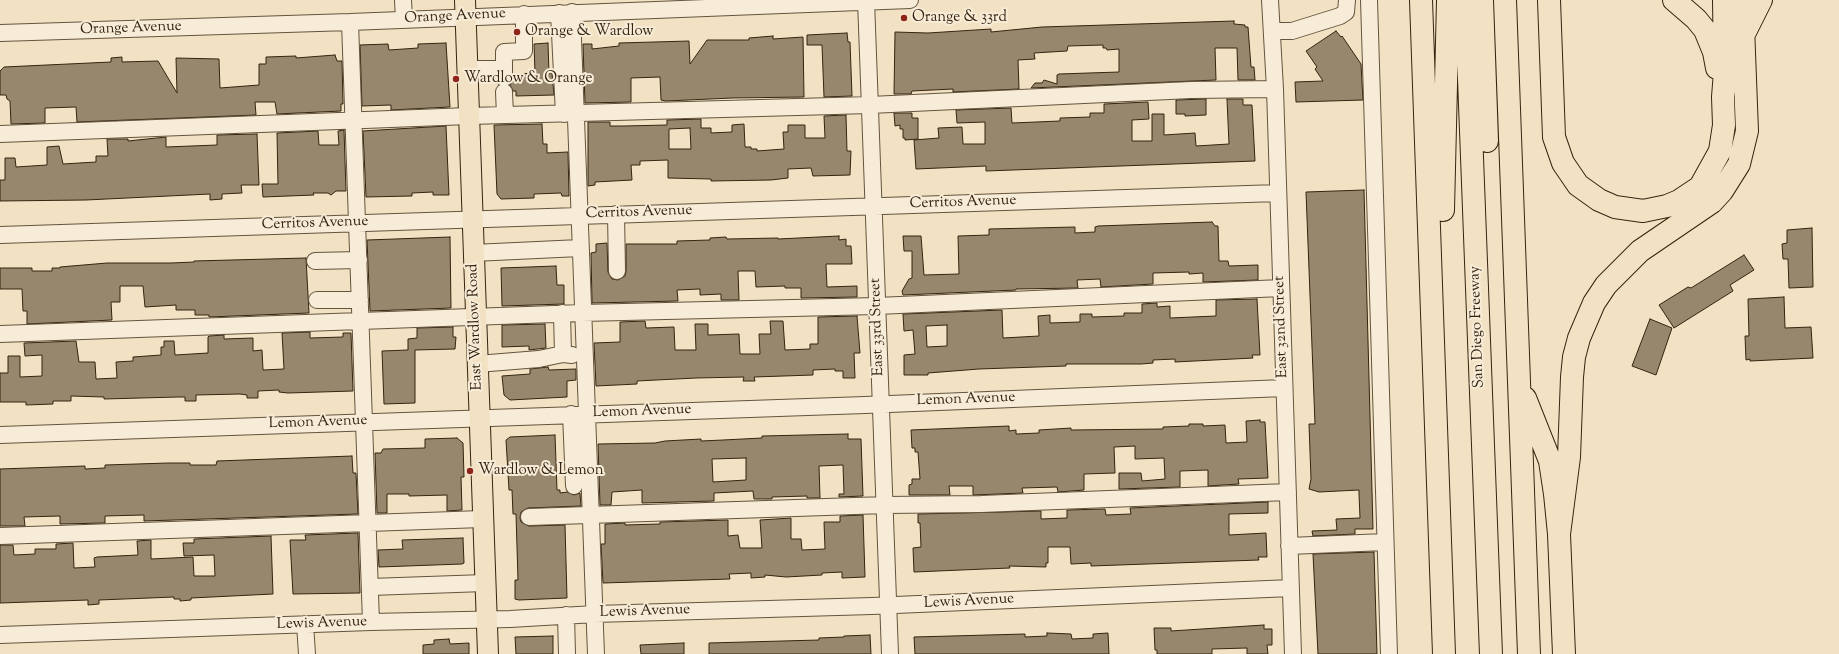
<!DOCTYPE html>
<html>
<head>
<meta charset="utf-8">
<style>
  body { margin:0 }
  canvas { display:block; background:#f2e2c3 }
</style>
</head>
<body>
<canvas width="1839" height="654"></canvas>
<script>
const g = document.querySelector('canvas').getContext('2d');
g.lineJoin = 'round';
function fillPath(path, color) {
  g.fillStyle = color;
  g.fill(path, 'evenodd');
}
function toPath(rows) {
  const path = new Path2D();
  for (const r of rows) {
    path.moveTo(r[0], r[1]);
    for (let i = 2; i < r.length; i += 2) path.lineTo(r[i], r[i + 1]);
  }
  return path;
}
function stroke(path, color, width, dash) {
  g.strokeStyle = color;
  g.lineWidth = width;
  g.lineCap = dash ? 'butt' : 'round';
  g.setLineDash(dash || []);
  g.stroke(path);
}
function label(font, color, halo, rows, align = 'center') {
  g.font = font + ' "Sorts Mill Goudy",serif';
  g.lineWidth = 4;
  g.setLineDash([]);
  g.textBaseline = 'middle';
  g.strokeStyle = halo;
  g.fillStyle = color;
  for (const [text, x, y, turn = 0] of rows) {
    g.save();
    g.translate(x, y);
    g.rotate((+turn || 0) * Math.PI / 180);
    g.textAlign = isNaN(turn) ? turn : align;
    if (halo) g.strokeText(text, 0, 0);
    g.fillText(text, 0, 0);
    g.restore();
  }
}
const building = toPath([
  [1234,21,1234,24,1245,25,1245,27,1248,27,1251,67,1254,67,1255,80,1238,80,1237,48,1215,48,1216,80,1031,88,1035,83,1042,83,1044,80,1057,84,1057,75,1059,74,1119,72,1119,49,1107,50,1106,48,1103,48,1103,45,1068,46,1067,51,1034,53,1035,59,1018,60,1019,89,953,92,953,89,912,91,911,94,894,94,895,32,928,33,991,29,991,32,1042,27,1234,21],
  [1336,31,1341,37,1342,36,1361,64,1363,100,1296,102,1295,82,1323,81,1315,69,1317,67,1306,51,1336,31],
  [847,33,848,42,850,42,852,96,824,97,822,45,807,45,807,35,847,33],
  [773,36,773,39,803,37,804,97,732,98,666,101,661,100,660,77,631,78,631,102,585,103,583,44,592,44,592,49,619,46,619,43,689,41,690,64,707,40,749,40,749,38,773,36],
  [446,43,450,107,391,110,391,105,362,106,360,45,388,44,389,50,418,48,418,44,446,43],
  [548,43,549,73,552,73,554,95,516,96,516,91,513,91,510,85,514,77,515,77,515,74,535,73,534,44,548,43],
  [335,55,337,61,342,61,343,104,341,104,341,111,277,114,275,102,255,102,256,115,77,122,76,107,45,108,45,123,11,124,10,101,7,99,6,95,0,95,0,71,4,67,111,62,111,58,122,57,122,62,158,61,177,93,176,58,219,59,220,88,259,85,259,64,266,64,266,57,296,56,296,58,335,55],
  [1206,99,1206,115,1185,116,1185,114,1176,114,1176,100,1206,99],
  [1227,99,1243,99,1243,105,1252,105,1255,161,986,171,986,166,916,169,914,140,939,138,938,128,962,127,963,144,985,144,985,122,957,123,956,110,1011,108,1012,123,1060,121,1060,118,1090,117,1090,113,1104,113,1104,104,1148,102,1149,119,1132,120,1132,141,1152,141,1152,114,1164,114,1164,135,1195,133,1196,146,1229,144,1227,99],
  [894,113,912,113,912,118,918,118,918,139,905,140,905,138,903,138,903,129,900,129,900,125,895,126,894,113],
  [846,115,847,151,851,151,850,175,813,176,811,168,788,169,788,178,771,180,711,181,711,179,668,178,668,160,640,161,640,165,631,165,632,180,595,182,595,185,588,186,588,122,610,122,610,126,624,126,667,125,667,120,701,119,701,128,711,128,711,133,732,132,732,125,744,124,745,147,751,147,751,149,757,149,757,151,784,149,783,132,788,132,788,125,805,125,805,138,825,138,824,116,846,115],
  [690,128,691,149,669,149,669,129,690,128],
  [542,124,543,144,547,144,547,153,568,152,569,196,562,196,561,193,534,194,534,198,501,199,497,194,494,125,542,124],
  [446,126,449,195,433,195,433,192,412,193,412,196,366,197,363,131,446,126],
  [344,130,346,191,336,191,331,195,328,193,313,193,314,195,263,197,262,184,278,184,277,133,318,131,319,145,339,145,338,131,344,130],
  [257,134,259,185,241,185,242,193,222,194,222,199,210,200,210,194,86,200,0,201,0,180,5,180,5,158,15,158,16,167,47,165,47,147,59,146,63,164,96,162,96,156,108,156,107,139,128,139,128,141,166,137,166,147,217,145,217,135,257,134],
  [1364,190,1373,529,1355,529,1355,534,1313,536,1312,531,1337,530,1336,519,1360,518,1359,494,1359,490,1319,492,1309,489,1311,479,1309,424,1315,424,1306,192,1364,190],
  [1212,222,1215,226,1218,226,1219,261,1228,261,1229,266,1258,265,1258,280,1203,282,1203,273,1189,274,1189,272,1153,273,1153,284,1101,287,1100,279,1077,280,1078,288,1016,289,1016,290,903,295,902,291,909,279,912,278,912,251,904,251,903,236,921,236,924,275,959,274,958,236,989,235,989,229,1075,227,1075,233,1095,232,1095,227,1098,226,1212,222],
  [1812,228,1813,287,1789,288,1788,259,1783,259,1782,244,1787,243,1787,230,1812,228],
  [839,236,839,240,846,239,846,246,851,246,852,264,826,264,827,287,857,286,857,297,801,298,801,288,785,288,785,286,756,287,755,271,738,271,739,300,721,300,721,294,700,295,700,289,677,290,678,301,592,303,591,253,596,252,596,244,607,243,608,272,612,279,618,280,625,276,626,271,626,244,677,244,677,241,710,240,710,238,726,237,727,239,778,238,778,239,839,236],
  [450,237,451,308,370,311,367,240,450,237],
  [1744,255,1754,270,1730,285,1733,291,1674,328,1659,305,1688,287,1691,288,1744,255],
  [306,258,309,313,209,317,209,315,195,315,195,310,176,310,176,305,145,307,143,286,120,286,120,302,111,302,112,320,27,324,27,311,23,311,22,289,0,289,0,268,32,268,32,271,52,271,52,268,60,268,60,267,107,263,171,263,194,262,194,261,306,258],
  [556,266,557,285,564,285,564,304,502,306,501,268,556,266],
  [1784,297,1785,328,1811,327,1813,358,1750,361,1750,359,1746,360,1745,336,1749,336,1748,299,1784,297],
  [1257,299,1260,355,1252,355,1253,358,1175,362,1175,359,1153,360,1153,363,1141,364,1066,364,1066,366,979,369,928,373,928,375,904,375,904,355,915,354,913,330,904,331,903,314,1002,310,1003,338,1039,336,1038,316,1050,315,1050,323,1080,322,1080,314,1092,314,1092,317,1124,316,1124,313,1142,313,1142,304,1157,303,1157,307,1170,306,1170,318,1216,316,1216,300,1257,299],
  [947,325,947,346,927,347,926,326,947,325],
  [857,316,860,353,854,353,855,378,843,378,843,371,835,371,835,369,813,370,813,375,754,377,755,381,743,381,744,377,696,378,637,381,637,384,596,386,594,343,620,342,620,322,645,321,646,328,674,327,675,350,696,350,695,324,708,324,708,335,739,334,740,354,760,354,759,334,771,334,770,321,783,321,785,350,810,349,810,344,818,344,818,317,857,316],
  [1650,319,1672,328,1656,375,1632,366,1650,319],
  [545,324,546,348,529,350,529,346,502,347,502,325,545,324],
  [453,327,453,337,456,337,455,349,415,350,415,403,384,404,382,351,408,350,408,339,417,338,417,328,453,327],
  [310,332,310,338,343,337,343,333,351,333,353,391,288,393,279,392,279,390,258,391,258,398,247,398,247,395,240,394,196,395,196,401,185,401,185,397,178,397,104,399,104,397,71,396,71,401,53,401,53,404,26,405,26,402,0,402,0,373,8,373,8,356,20,356,20,377,42,376,42,355,25,356,24,343,76,341,79,362,95,362,96,379,117,378,116,362,133,361,133,357,161,355,161,347,164,347,164,341,174,341,175,355,208,353,208,337,209,336,224,335,224,339,253,338,253,351,262,350,263,370,284,369,282,333,310,332],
  [548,367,549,370,576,369,576,380,567,381,567,397,510,400,504,395,502,376,530,374,530,369,548,367],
  [1260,420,1260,422,1265,422,1268,478,1238,479,1239,484,1208,486,1208,470,1180,471,1180,487,1119,489,1119,473,1141,473,1142,481,1165,479,1164,458,1135,459,1135,446,1114,447,1115,473,1084,474,1084,490,1058,492,1057,487,1022,488,1023,493,973,495,973,486,949,486,950,495,909,495,909,485,912,484,912,479,920,479,918,452,915,452,915,448,912,448,911,430,1009,426,1009,431,1016,430,1016,434,1039,433,1039,430,1071,428,1071,430,1163,429,1163,427,1189,426,1189,424,1203,424,1203,426,1225,425,1226,443,1247,442,1246,421,1260,420],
  [848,434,848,439,861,439,863,496,839,497,839,494,844,494,843,465,819,466,820,498,807,498,807,496,772,497,772,499,754,499,753,491,714,493,714,501,642,503,642,490,612,492,611,505,600,505,598,444,655,443,665,441,701,439,701,441,723,440,762,438,762,436,848,434],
  [746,458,746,480,713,482,712,459,746,458],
  [555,435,557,490,560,490,560,493,567,492,574,495,580,493,581,506,528,508,521,512,520,518,521,522,529,526,565,525,567,598,519,600,515,599,515,580,518,580,516,514,513,514,512,490,509,490,506,440,510,437,555,435],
  [457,438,463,443,464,477,461,477,462,510,447,511,447,495,409,496,409,494,387,494,387,513,377,513,375,453,381,453,383,449,425,448,425,439,457,438],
  [352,456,353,473,356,473,358,514,144,521,144,515,105,516,105,523,60,524,60,516,24,517,25,526,0,526,0,469,85,466,85,469,105,468,105,465,168,463,190,463,190,465,216,465,217,461,352,456],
  [1268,502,1268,513,1229,514,1229,535,1266,533,1267,557,1258,557,1259,560,1091,566,1091,563,1071,564,1070,547,1048,547,1048,563,1046,563,1046,567,1009,566,1010,568,985,569,914,572,913,548,921,547,920,523,918,523,918,514,1041,511,1041,519,1067,518,1067,510,1105,509,1106,515,1131,514,1130,508,1268,502],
  [863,515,865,577,842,578,842,572,822,573,822,575,786,577,765,575,765,577,751,578,751,573,729,574,730,579,603,583,601,544,605,544,605,524,625,523,625,525,660,524,660,522,728,520,728,536,738,535,740,548,762,548,760,520,791,518,791,539,801,539,802,550,825,549,824,522,840,522,840,516,863,515],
  [358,533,360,593,293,594,290,540,306,540,305,535,358,533],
  [271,536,273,594,191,598,191,600,180,601,180,599,174,599,174,597,99,600,99,604,88,605,88,600,0,603,0,545,13,545,14,555,35,554,35,549,56,549,56,544,73,543,74,568,95,567,94,558,97,557,138,555,137,541,151,540,151,559,193,557,194,576,215,576,214,555,184,556,183,543,194,543,194,539,271,536],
  [463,538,464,563,462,564,379,567,378,550,403,549,402,540,463,538],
  [1374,552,1377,654,1318,654,1313,554,1374,552],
  [1264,625,1264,629,1272,629,1272,645,1267,645,1268,654,1247,654,1247,648,1212,649,1212,654,1157,654,1157,650,1155,650,1154,628,1171,628,1171,631,1264,625],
  [1047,633,1071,634,1072,639,1093,638,1093,634,1108,633,1109,654,915,654,914,637,1025,634,1025,637,1047,636,1047,633],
  [870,635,871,654,709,654,709,643,819,640,819,638,844,637,844,636,870,635],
  [553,636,553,654,516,654,515,637,553,636],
  [449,639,450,644,469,643,469,654,423,654,423,645,434,644,434,640,449,639],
  [684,643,684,654,641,654,640,645,684,643]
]);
const minor = toPath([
  [403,0,404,19],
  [866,0,890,654],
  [1270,0,1275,89,1293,654],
  [1369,0,1389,654],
  [572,12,596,654],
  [559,13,564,114],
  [350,22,371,622],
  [1272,31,1292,31,1340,16,1346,12,1347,0],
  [0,33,350,22,910,0],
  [467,69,504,69],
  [504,78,504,52,524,51,524,14],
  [504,92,505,115],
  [0,134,469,116,870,105,1191,90,1275,89],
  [616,214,617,271],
  [0,235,1278,193],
  [473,253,580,248],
  [315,261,359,260],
  [317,300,360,300],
  [562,313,563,354,572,355],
  [0,334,582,313,877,306,1281,288],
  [477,364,539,359,563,354],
  [571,414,574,486],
  [0,435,865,405,1284,388],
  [529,517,885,505,981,504,1288,492],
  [0,536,482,519],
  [1289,546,1385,542],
  [370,587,485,583],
  [566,615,567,654],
  [305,624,307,654],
  [0,635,371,622,510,619,595,614,872,606,1291,588]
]);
const major = toPath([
  [465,0,488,654]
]);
const highway = toPath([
  [1421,0,1444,654],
  [1466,0,1491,654],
  [1482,0,1487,141],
  [1505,0,1529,654],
  [1549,0,1554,137,1563,163,1578,185,1599,200,1615,207,1643,211,1667,206,1679,201,1700,187,1720,151,1724,125,1723,97,1725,72,1724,0],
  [1674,0,1696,19,1705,30,1714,52,1717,68],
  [1745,32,1761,0],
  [1443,210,1448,0],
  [1525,398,1550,461,1555,494,1559,534,1564,654],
  [1559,534,1569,457,1572,377,1574,357,1579,338,1594,303,1606,285,1640,251,1712,202,1722,191,1739,164,1747,131,1742,0]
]);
const markers = [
  [904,18,4,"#8f2418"],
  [517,32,4,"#8f2418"],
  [456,79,4,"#8f2418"],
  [470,471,4,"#8f2418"]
];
const streetNames = [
  ["Orange Avenue",455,17,-3],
  ["Orange Avenue",131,29,-2],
  ["Cerritos Avenue",963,203,-2],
  ["Cerritos Avenue",639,213,-2],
  ["Cerritos Avenue",315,224,-2],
  ["East Wardlow Road",476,327,-92],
  ["East 33rd Street",878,327,-92],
  ["East 32nd Street",1282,327,-92],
  ["San Diego Freeway",1478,327,-92],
  ["Lemon Avenue",966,400,-2],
  ["Lemon Avenue",642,412,-2],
  ["Lemon Avenue",318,423,-2],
  ["Lewis Avenue",969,602,-3],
  ["Lewis Avenue",645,612,-2],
  ["Lewis Avenue",322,624,-2]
];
const poiNames = [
  ["Orange & 33rd",912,18],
  ["Orange & Wardlow",525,32],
  ["Wardlow & Orange",464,79],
  ["Wardlow & Lemon",478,471]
];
fillPath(building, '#97876d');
stroke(building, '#352410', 1);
stroke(minor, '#64543d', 18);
stroke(major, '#352410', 22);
stroke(highway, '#352410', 24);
stroke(minor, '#f7ecd8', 16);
stroke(major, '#f2e2c3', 20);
stroke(highway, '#f2e2c3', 22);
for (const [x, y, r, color] of markers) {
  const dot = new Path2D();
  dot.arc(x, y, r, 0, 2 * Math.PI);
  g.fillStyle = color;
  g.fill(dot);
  stroke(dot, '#f7ecd8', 1.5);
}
label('15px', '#352410', '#f7ecd8', streetNames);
label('15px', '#352410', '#f7ecd8', poiNames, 'left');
</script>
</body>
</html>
